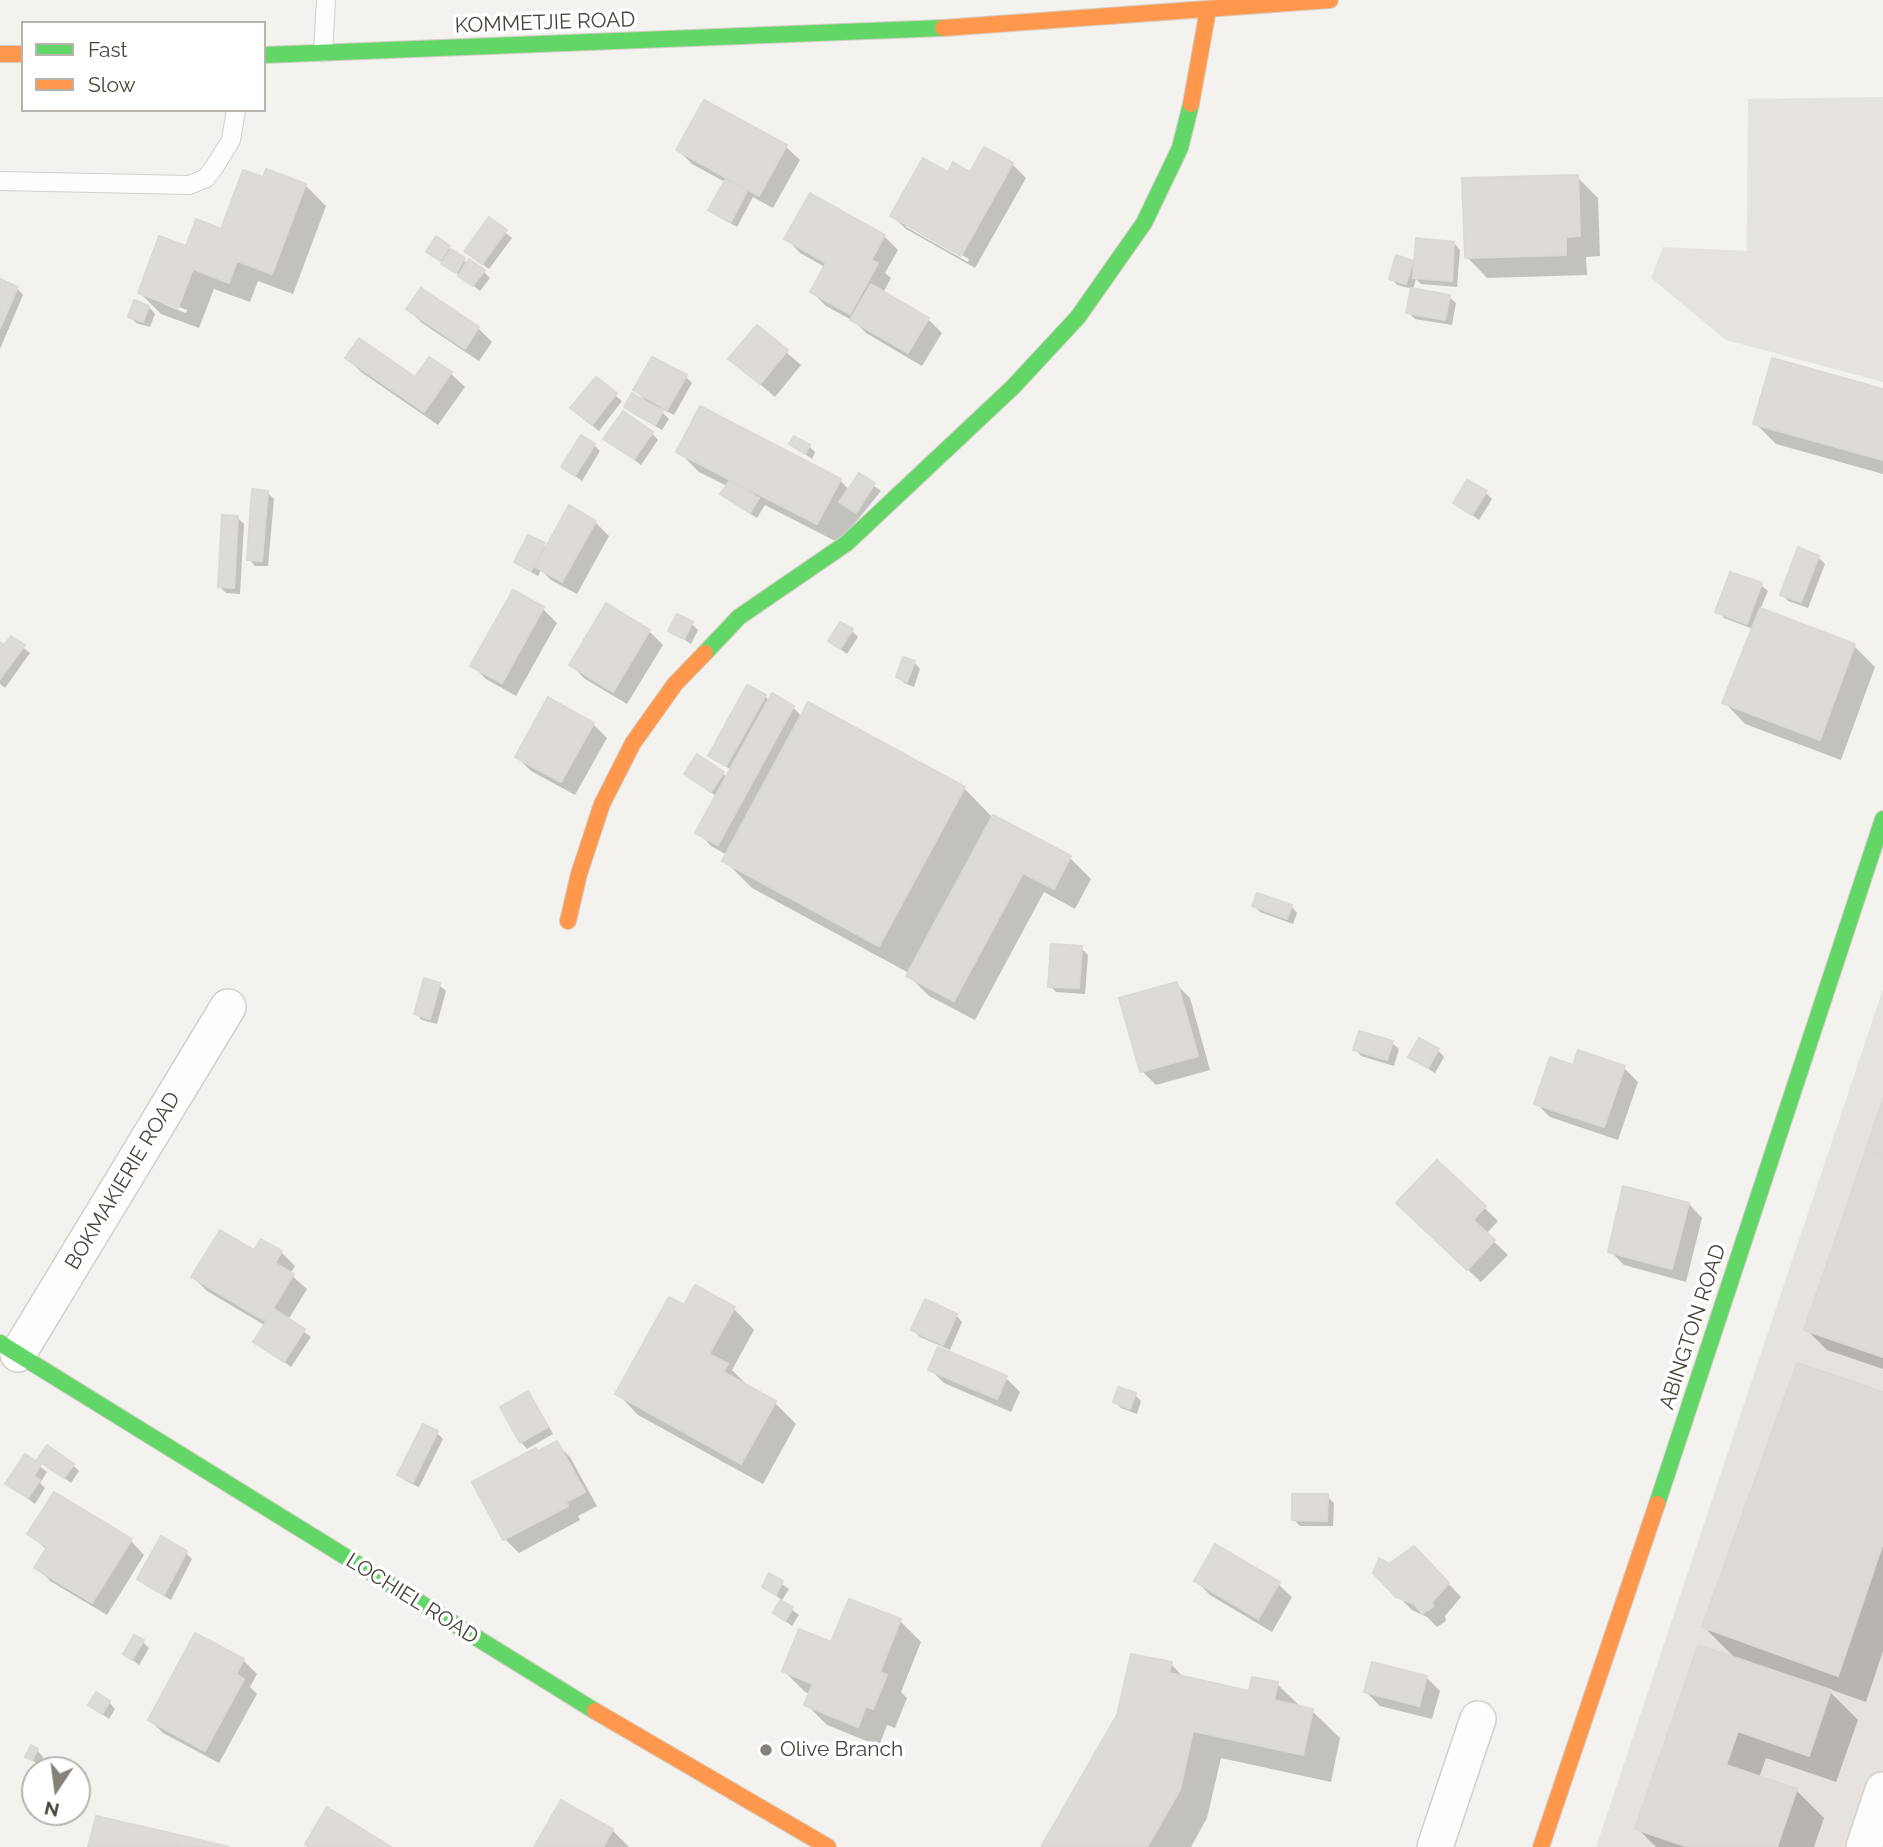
<!DOCTYPE html>
<html>
<head>
<meta charset="utf-8">
<style>
  body { margin:0 }
  #map { position:relative; width:1883px; height:1847px; overflow:hidden; background:#f4f2ee; font-family:Raleway,sans-serif }
  canvas { display:block }
  .legend { position:absolute; left:21px; top:21px; width:245px; height:91px; box-sizing:border-box; background:#fff; border:2px solid #b7b4b0; margin:0; padding:9px 12px; list-style:none; font-size:21px; color:#4b4439 }
  .legend li { display:flex; align-items:center; gap:14px; height:35px }
  .legend b { width:35px; border:2px solid #b7b4b0 }
  .north { position:absolute; left:21px; top:1756px; width:70px; height:70px; box-sizing:border-box; background:#fff; border:2px solid #b7b4b0; border-radius:50%; rotate:193deg; font-size:19px; font-weight:700; line-height:28px; text-align:center; color:#4b4439 }
  .north::after { content:''; display:block; margin:auto; width:24px; height:32px; background:#868178; clip-path:polygon(50% 0,100% 100%,50% 72%,0 100%) }
</style>
</head>
<body>
<div id="map">
<canvas width="1883" height="1847"></canvas>
<ul class="legend">
<li><b style="height:9px;background:#63d668"></b>Fast</li>
<li><b style="height:9px;background:#ff974d"></b>Slow</li>
</ul>
<div class="north">N</div>
</div>
<script>
const g = document.querySelector('canvas').getContext('2d');
g.lineJoin = 'round';
function fillPath(path, color) {
  g.fillStyle = color;
  g.fill(path, 'evenodd');
}
function toPath(rows) {
  const path = new Path2D();
  for (const r of rows) {
    path.moveTo(r[0], r[1]);
    for (let i = 2; i < r.length; i += 2) path.lineTo(r[i], r[i + 1]);
  }
  return path;
}
function stroke(path, color, width, dash) {
  g.strokeStyle = color;
  g.lineWidth = width;
  g.lineCap = dash ? 'butt' : 'round';
  g.setLineDash(dash || []);
  g.stroke(path);
}
function label(font, color, halo, rows, align = 'center') {
  g.font = font + ' Raleway,sans-serif';
  g.lineWidth = 7;
  g.setLineDash([]);
  g.textBaseline = 'middle';
  g.strokeStyle = halo;
  g.fillStyle = color;
  for (const [text, x, y, turn = 0] of rows) {
    g.save();
    g.translate(x, y);
    g.rotate((+turn || 0) * Math.PI / 180);
    g.textAlign = isNaN(turn) ? turn : align;
    if (halo) g.strokeText(text, 0, 0);
    g.fillText(text, 0, 0);
    g.restore();
  }
}
const industrial = toPath([
  [1883,989,1883,1847,1596,1847]
]);
const parking = toPath([
  [1883,97,1883,382,1726,340,1651,278,1663,247,1747,251,1748,99]
]);
const shadow = toPath([
  [786,147,800,160,773,208,753,197,737,227,717,216,710,209,725,182,692,164,678,150],
  [985,149,1012,164,1026,178,975,268,906,229,892,216,948,174,970,174],
  [906,223,969,259,968,262,906,227],
  [1577,177,1598,198,1600,256,1586,257,1587,275,1487,278,1467,257],
  [264,179,305,185,326,206,293,294,258,281,250,302,214,289,199,328,161,314,140,293,187,248,222,231],
  [163,301,187,310,186,313,163,304],
  [489,219,512,238,489,269,466,251],
  [884,236,898,250,885,273,891,278,883,293,928,319,942,333,922,366,866,333,855,322,826,306,812,292,825,267,800,253,787,239],
  [1454,243,1460,250,1457,287,1421,284,1416,279,1413,290,1449,297,1456,303,1452,325,1415,319,1408,312,1413,289,1397,285,1391,278,1412,262,1415,265],
  [448,247,468,264,483,271,490,278,480,291,428,251],
  [0,284,17,288,23,295,0,349],
  [149,307,155,314,150,327,136,323,130,316],
  [408,309,478,328,492,342,479,361,422,323],
  [757,327,801,365,775,397,731,359],
  [347,358,415,379,429,359,451,374,465,387,438,425,361,372],
  [686,377,692,383,674,415,656,406,669,419,662,430,632,413,626,407,647,402,635,390],
  [596,379,622,401,599,431,579,414],
  [1883,390,1883,474,1776,444,1755,423],
  [652,433,658,440,641,465,606,439],
  [791,444,809,446,815,452,812,459],
  [594,445,600,451,582,481,563,467],
  [678,451,840,480,849,490,859,475,881,491,839,543,765,505,757,518,729,500,722,494,727,486,699,472],
  [267,492,274,499,268,566,255,566,249,559],
  [1486,493,1492,499,1479,520,1455,503],
  [237,517,244,524,240,594,226,593,219,586],
  [595,522,609,536,577,594,551,580,541,570,538,576,523,568,516,562,529,537,547,548],
  [1818,557,1825,564,1808,608,1788,601,1782,594],
  [1761,585,1768,591,1760,610,1854,646,1875,667,1841,760,1745,724,1725,703,1753,629,1724,618,1718,611],
  [513,592,543,609,557,623,516,696,486,679,472,665],
  [692,624,698,630,691,644,670,630],
  [649,631,663,645,627,704,585,679,571,665],
  [852,631,858,637,847,654,830,641],
  [11,638,30,653,5,688,0,684,0,644,5,647],
  [914,662,920,669,914,687,904,683,898,677],
  [765,696,769,701,793,707,802,717,964,788,993,818,1070,858,1091,879,1075,909,1044,892,975,1020,929,996,908,975,909,973,752,888,724,860,727,855,711,846,698,832,717,797,686,774,723,774,727,778,731,770,710,755],
  [593,724,607,738,575,795,531,771,517,757],
  [1254,906,1291,906,1297,913,1293,924,1260,912],
  [1081,948,1088,955,1085,994,1056,992,1050,986],
  [1176,984,1190,998,1210,1070,1156,1085,1142,1071],
  [439,985,446,991,437,1024,422,1020,416,1014],
  [1392,1043,1399,1049,1394,1066,1361,1056,1355,1049],
  [1438,1050,1444,1057,1435,1073,1410,1057],
  [1574,1067,1624,1068,1638,1082,1618,1140,1550,1117,1536,1103],
  [1883,1103,1883,1369,1827,1350,1806,1329],
  [1437,1162,1498,1221,1486,1234,1508,1255,1481,1282,1412,1217],
  [1689,1204,1702,1218,1686,1282,1624,1265,1610,1251],
  [281,1252,295,1266,290,1274,307,1289,288,1320,311,1337,291,1367,256,1342,266,1326,207,1291,193,1277],
  [685,1307,734,1309,754,1330,732,1370,748,1386,775,1403,796,1424,763,1484,638,1415,618,1394],
  [956,1315,962,1322,950,1350,920,1337,913,1330],
  [930,1369,1006,1378,1020,1392,1011,1412,944,1383],
  [528,1393,534,1400,553,1434,527,1449,521,1442],
  [1883,1393,1883,1651,1866,1702,1826,1688,1858,1720,1836,1782,1766,1758,1759,1778,1796,1790,1824,1818,1814,1847,1656,1847,1637,1828,1737,1660,1704,1627],
  [1135,1395,1141,1401,1137,1414,1121,1408,1115,1402],
  [437,1433,443,1439,419,1487,406,1481,399,1474],
  [556,1443,570,1457,597,1506,578,1516,580,1520,519,1553,505,1539,475,1483],
  [26,1456,47,1472,40,1483,45,1488,35,1504,8,1484],
  [40,1460,73,1465,79,1471,71,1483],
  [1327,1496,1334,1503,1333,1526,1300,1526,1293,1519],
  [29,1534,131,1541,144,1555,107,1615,50,1581,37,1567,47,1550],
  [185,1552,192,1559,171,1600,145,1585,139,1579],
  [1428,1562,1461,1597,1445,1616,1446,1621,1437,1627,1427,1617,1412,1610,1375,1573,1389,1566],
  [770,1576,789,1589,781,1602,799,1615,792,1626,775,1613,782,1600,764,1587],
  [1196,1581,1278,1584,1292,1597,1272,1632,1210,1595],
  [850,1601,900,1621,921,1642,901,1692,907,1698,895,1728,887,1725,879,1746,827,1725,806,1704,810,1694,805,1692,784,1671,832,1644],
  [143,1642,149,1648,139,1665,125,1654],
  [243,1660,257,1674,250,1687,257,1694,219,1763,163,1733,150,1720],
  [1171,1664,1185,1679,1250,1693,1277,1684,1302,1708,1312,1711,1340,1738,1331,1782,1221,1758,1207,1818,1191,1847,1043,1847],
  [1426,1677,1440,1691,1432,1719,1380,1706,1366,1692],
  [109,1702,115,1709,109,1719,90,1705],
  [37,1750,43,1757,39,1765,27,1756],
  [612,1830,629,1847,536,1847]
]);
const building = toPath([
  [704,100,787,145,759,196,676,150,704,100],
  [984,147,1013,163,961,256,890,216,923,158,948,172,953,162,970,172,984,147],
  [266,169,306,184,272,274,237,261,229,283,193,269,178,308,138,293,159,236,186,246,196,219,221,229,243,170,263,177,266,169],
  [1578,175,1580,236,1566,237,1566,255,1465,258,1462,178,1578,175],
  [725,180,747,191,731,222,708,210,725,180],
  [810,193,885,235,871,260,878,263,850,314,810,292,826,263,784,239,810,193],
  [489,217,507,230,482,264,464,251,489,217],
  [436,236,450,246,440,261,426,252,436,236],
  [1416,238,1454,242,1452,281,1413,278,1416,238],
  [451,249,465,258,456,273,441,264,451,249],
  [1396,255,1413,261,1406,284,1389,279,1396,255],
  [469,259,485,270,473,286,458,276,469,259],
  [0,279,18,287,0,328,0,279],
  [871,284,929,318,908,353,850,320,871,284],
  [421,288,479,327,465,349,406,309,421,288],
  [1411,288,1450,295,1445,320,1406,313,1411,288],
  [134,300,149,306,143,322,128,317,134,300],
  [757,325,788,350,760,384,728,359,757,325],
  [359,338,415,377,429,357,452,372,424,412,345,358,359,338],
  [652,357,687,375,667,410,633,390,652,357],
  [1772,358,1883,389,1883,460,1753,424,1772,358],
  [596,377,617,393,592,425,570,408,596,377],
  [632,393,663,411,655,425,624,407,632,393],
  [700,406,841,479,817,524,676,452,700,406],
  [623,411,653,432,634,459,603,439,623,411],
  [581,435,595,444,575,476,561,467,581,435],
  [794,436,810,445,805,454,789,444,794,436],
  [859,473,875,483,856,513,839,502,859,473],
  [730,480,759,498,750,513,720,494,730,480],
  [1467,480,1487,491,1472,515,1453,503,1467,480],
  [252,489,268,491,262,561,247,560,252,489],
  [569,505,596,521,562,582,535,567,569,505],
  [222,515,238,516,234,588,218,587,222,515],
  [528,535,545,543,531,571,514,562,528,535],
  [1798,547,1819,556,1801,602,1780,595,1798,547],
  [1730,572,1762,583,1747,624,1715,612,1730,572],
  [513,590,544,607,502,683,470,666,513,590],
  [606,603,650,630,613,692,569,665,606,603],
  [1760,608,1855,644,1820,740,1722,703,1760,608],
  [677,614,693,622,684,639,668,631,677,614],
  [840,622,853,629,840,649,828,641,840,622],
  [11,636,25,645,0,679,0,642,4,645,11,636],
  [903,657,915,661,907,682,896,677,903,657],
  [747,685,766,695,726,766,708,756,747,685],
  [772,693,794,706,718,845,695,833,772,693],
  [548,697,594,723,561,782,515,757,548,697],
  [808,702,965,787,879,946,722,861,808,702],
  [697,754,724,772,711,792,684,774,697,754],
  [993,815,1071,856,1054,889,1023,873,954,1001,906,976,993,815],
  [1257,893,1292,905,1287,919,1252,906,1257,893],
  [1051,944,1082,946,1079,988,1048,987,1051,944],
  [424,978,440,983,430,1019,414,1014,424,978],
  [1177,982,1198,1056,1140,1072,1119,998,1177,982],
  [1359,1031,1393,1041,1387,1060,1353,1050,1359,1031],
  [1419,1038,1439,1049,1428,1068,1408,1057,1419,1038],
  [1578,1050,1625,1066,1604,1127,1534,1104,1550,1057,1573,1065,1578,1050],
  [1883,1099,1883,1156,1866,1150,1883,1099],
  [1866,1150,1883,1156,1883,1357,1804,1330,1866,1150],
  [1437,1160,1486,1206,1473,1220,1495,1240,1467,1270,1396,1203,1437,1160],
  [1623,1186,1689,1203,1672,1269,1608,1252,1623,1186],
  [220,1230,254,1250,261,1239,282,1251,275,1263,294,1274,265,1321,191,1277,220,1230],
  [695,1285,735,1307,709,1354,728,1364,723,1372,776,1401,741,1464,615,1394,669,1297,684,1305,695,1285],
  [925,1299,957,1314,943,1345,911,1330,925,1299],
  [274,1309,305,1329,284,1362,253,1342,274,1309],
  [938,1347,1007,1376,997,1399,928,1370,938,1347],
  [1797,1363,1883,1392,1883,1543,1838,1676,1702,1627,1797,1363],
  [1118,1387,1136,1393,1130,1409,1113,1402,1118,1387],
  [528,1391,548,1427,520,1443,500,1407,528,1391],
  [423,1424,438,1431,413,1482,397,1475,423,1424],
  [557,1441,585,1492,566,1502,568,1506,503,1540,472,1482,536,1448,538,1451,557,1441],
  [47,1445,74,1464,64,1478,37,1460,47,1445],
  [25,1454,41,1464,34,1476,40,1480,28,1498,5,1484,25,1454],
  [54,1492,132,1539,92,1603,34,1568,47,1547,27,1534,54,1492],
  [1292,1494,1328,1494,1327,1521,1292,1520,1292,1494],
  [161,1536,187,1551,164,1595,137,1579,161,1536],
  [1215,1544,1280,1582,1258,1619,1194,1581,1215,1544],
  [1414,1546,1449,1583,1432,1602,1433,1607,1422,1614,1414,1604,1396,1597,1373,1573,1379,1558,1389,1564,1414,1546],
  [769,1573,783,1581,776,1595,762,1587,769,1573],
  [849,1599,901,1619,880,1672,887,1675,873,1709,866,1706,858,1727,804,1705,813,1684,782,1671,799,1629,831,1642,849,1599],
  [780,1600,793,1607,785,1621,773,1613,780,1600],
  [195,1633,244,1659,236,1674,244,1679,205,1751,148,1720,195,1633],
  [134,1635,144,1640,132,1660,123,1654,134,1635],
  [1698,1645,1831,1690,1809,1756,1738,1731,1726,1765,1797,1789,1777,1847,1688,1847,1635,1829,1698,1645],
  [1131,1654,1172,1662,1169,1673,1249,1691,1252,1677,1278,1682,1274,1700,1313,1709,1303,1755,1193,1731,1180,1790,1147,1847,1041,1847,1117,1715,1131,1654],
  [1372,1662,1427,1676,1419,1706,1364,1692,1372,1662],
  [96,1692,110,1701,102,1714,88,1705,96,1692],
  [31,1745,38,1749,32,1760,25,1757,31,1745],
  [561,1800,613,1829,603,1847,534,1847,561,1800],
  [327,1807,391,1847,309,1847,305,1844,327,1807],
  [96,1816,179,1835,176,1847,88,1847,96,1816],
  [179,1835,229,1847,176,1847,179,1835]
]);
const lane = toPath([
  [323,52,326,0],
  [0,181,189,185,206,178,215,166,231,140,236,110]
]);
const street = toPath([
  [18,1354,228,1007],
  [1435,1847,1478,1719],
  [1864,1847,1883,1790]
]);
const fast = toPath([
  [264,55,943,28],
  [705,653,739,617,847,543,1013,387,1078,317,1144,223,1180,148,1191,104],
  [0,1343,595,1711],
  [1657,1504,1883,819]
]);
const slow = toPath([
  [943,28,1330,0],
  [0,54,23,54],
  [1191,104,1208,10],
  [568,921,579,874,602,804,633,743,675,684,705,653],
  [595,1711,828,1847],
  [1541,1847,1657,1504]
]);
const markers = [
  [766,1750,7,"#868178"]
];
const streetNames = [
  ["KOMMETJIE ROAD",545,23,-2],
  ["BOKMAKIERIE ROAD",123,1181,-59],
  ["ABINGTON ROAD",1693,1327,-72],
  ["LOCHIEL ROAD",412,1599,32]
];
const poiNames = [
  ["Olive Branch",780,1750]
];
fillPath(industrial, '#e6e2de');
fillPath(parking, '#e6e3df');
fillPath(shadow, '#0003');
fillPath(building, '#dedbd6');
stroke(building, '#dcd9d4', 2);
stroke(lane, '#d2d0cb', 20);
stroke(street, '#d2d0cb', 38);
stroke(fast, '#d3cfc5', 18);
stroke(slow, '#d3cfc5', 18);
stroke(lane, '#fdfdfc', 18);
stroke(street, '#fdfdfc', 35);
stroke(fast, '#63d668', 16);
stroke(slow, '#ff974d', 16);
for (const [x, y, r, color] of markers) {
  const dot = new Path2D();
  dot.arc(x, y, r, 0, 2 * Math.PI);
  g.fillStyle = color;
  g.fill(dot);
  stroke(dot, '#fff', 2.5);
}
label('21px', '#4b4439', '#fff', streetNames);
label('21px', '#4b4439', '#fff', poiNames, 'left');
</script>
</body>
</html>
